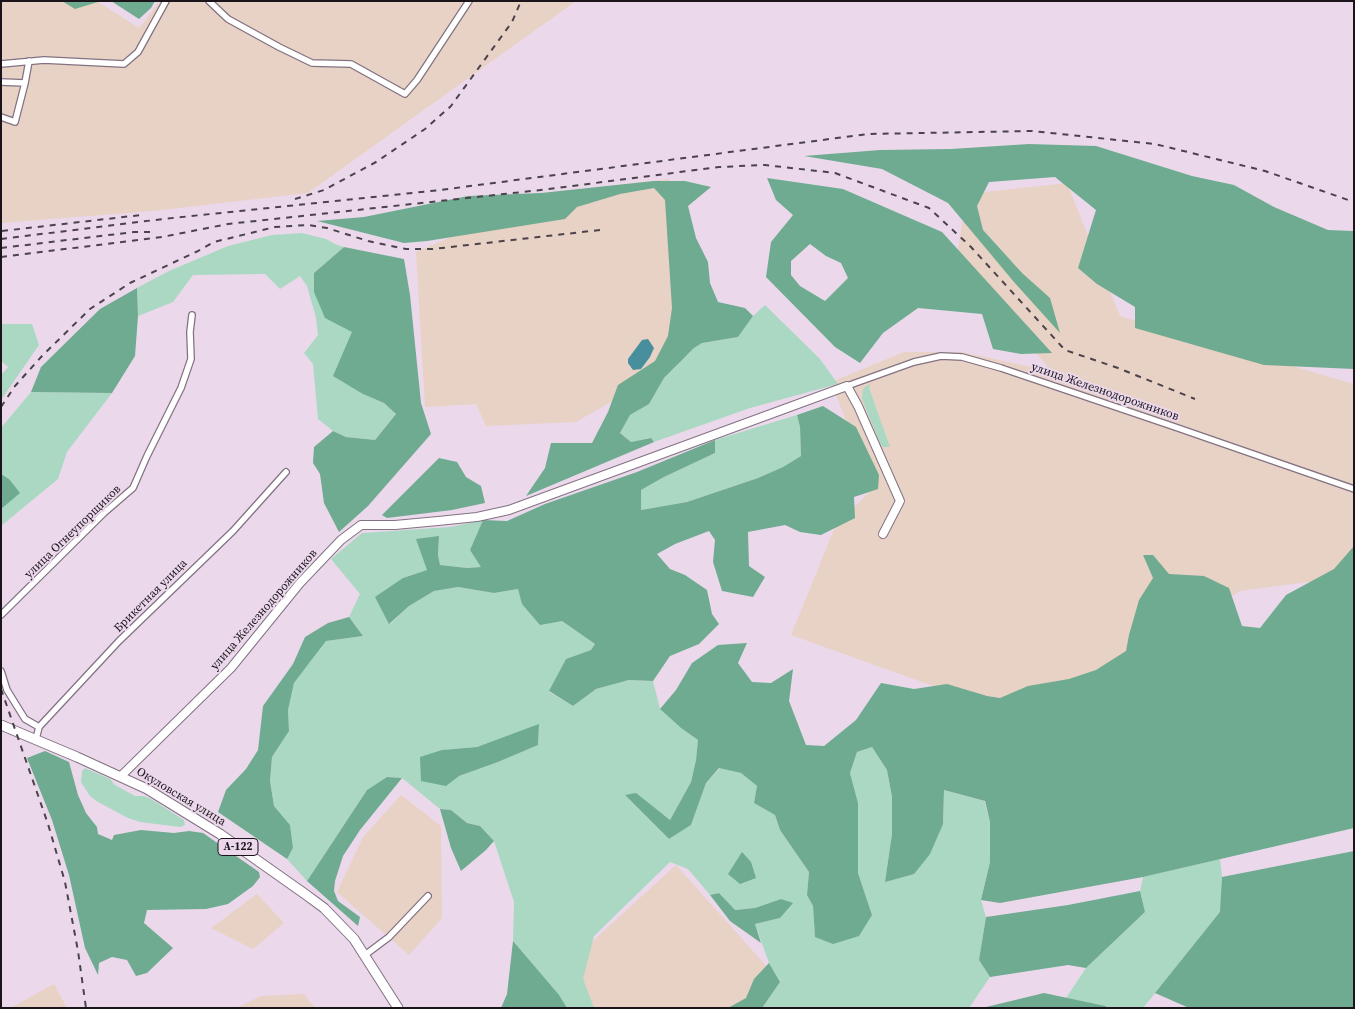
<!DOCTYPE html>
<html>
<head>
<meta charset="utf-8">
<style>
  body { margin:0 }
  #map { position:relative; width:1355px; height:1009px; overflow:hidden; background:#ebd9eb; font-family:"Source Serif 4",serif }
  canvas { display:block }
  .frame { position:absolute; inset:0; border:2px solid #1b141b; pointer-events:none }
</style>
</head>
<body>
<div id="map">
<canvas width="1355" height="1009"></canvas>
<div class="frame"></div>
</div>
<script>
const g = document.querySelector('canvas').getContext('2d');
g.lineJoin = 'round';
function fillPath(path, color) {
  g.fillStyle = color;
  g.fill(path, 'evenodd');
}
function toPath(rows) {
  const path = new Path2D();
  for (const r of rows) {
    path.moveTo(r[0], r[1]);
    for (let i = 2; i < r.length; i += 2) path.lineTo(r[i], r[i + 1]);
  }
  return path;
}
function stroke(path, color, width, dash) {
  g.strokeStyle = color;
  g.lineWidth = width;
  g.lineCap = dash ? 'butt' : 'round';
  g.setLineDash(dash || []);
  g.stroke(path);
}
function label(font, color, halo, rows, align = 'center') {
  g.font = font + ' "Source Serif 4",serif';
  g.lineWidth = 4;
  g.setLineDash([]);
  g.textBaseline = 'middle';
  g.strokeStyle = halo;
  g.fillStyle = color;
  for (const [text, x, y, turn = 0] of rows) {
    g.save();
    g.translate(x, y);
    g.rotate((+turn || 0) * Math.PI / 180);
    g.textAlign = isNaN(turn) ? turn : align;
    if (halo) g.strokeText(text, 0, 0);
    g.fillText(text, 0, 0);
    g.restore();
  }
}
const industrial = toPath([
  [1,1,97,1,139,28,160,1,576,1,308,193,153,211,1,223],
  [669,179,684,360,576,422,486,426,476,404,425,407,416,252,558,192],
  [1067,183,1120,316,1354,384,1354,576,1240,591,1039,724,791,635,835,527,872,489,831,382,904,352,961,352,1051,371,957,255,967,194],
  [401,795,441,826,442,918,409,955,337,892,363,837],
  [676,865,804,1008,569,1008,548,982],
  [257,894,284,923,253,949,211,928],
  [54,984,67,1008,10,1008],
  [304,994,315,1008,236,1008,261,996]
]);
const green = toPath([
  [302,233,326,239,335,244,344,247,314,273,353,332,363,394,384,403,396,414,375,440,346,437,333,431,318,419,313,364,304,353,318,335,316,318,307,286,300,276,280,289,265,274,193,275,173,302,138,316,137,288,169,271,228,246,272,235],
  [765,305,820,359,838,384,750,408,654,442,650,438,631,442,620,433,630,415,649,404,664,378,694,348,702,343,738,337,753,316],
  [1,324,32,324,39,345,1,400,1,375,8,367,1,361],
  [870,384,869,388,890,447,883,447,880,443,864,404,862,398,863,389,866,386],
  [31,392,112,393,67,452,58,479,1,526,1,509,3,508,9,479,1,474,1,428],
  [797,415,800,427,801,456,783,467,758,478,687,502,641,510,641,490,664,477,715,453,715,440],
  [483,520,470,550,482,567,467,568,440,565,438,555,439,536,427,570,403,578,390,624,409,606,434,591,458,587,494,593,519,589,522,604,562,621,595,644,591,650,566,659,549,692,573,706,596,689,629,680,653,681,660,709,681,728,698,740,696,760,691,782,670,820,654,808,625,795,669,839,691,825,706,783,720,768,741,773,757,786,754,803,775,815,780,830,809,872,807,895,813,906,815,937,872,915,858,873,858,803,850,773,857,752,872,747,887,770,892,797,892,834,885,882,943,824,944,790,984,801,990,822,990,862,981,900,986,917,979,960,990,977,969,1008,762,1008,780,982,769,963,755,924,780,918,781,899,755,908,734,910,719,893,710,895,688,869,670,862,594,936,583,979,594,1008,567,1008,513,941,514,902,494,841,480,826,467,823,451,810,440,809,402,778,387,777,367,790,307,881,287,859,293,848,290,825,274,806,270,781,272,757,289,731,288,710,294,683,326,641,363,636,349,617,360,594,331,559,362,533,450,527],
  [539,725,538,745,498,762,459,776,442,750,477,747],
  [85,768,110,779,115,785,135,796,144,796,151,799,184,820,185,825,180,827,140,822,128,818,98,802,90,796,81,782,82,771],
  [1220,859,1222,877,1221,912,1143,1008,1108,1008,1066,998,1086,968,1145,912,1140,891,1143,877]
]);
const forest = toPath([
  [62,1,101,1,75,9],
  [111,1,155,1,151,8,139,19],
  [1029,144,1096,146,1192,176,1234,185,1274,207,1328,230,1354,231,1354,369,1264,365,1135,328,1135,307,1097,284,1078,268,1096,210,1055,177,989,182,977,206,983,230,1022,273,1050,298,1060,333,1014,282,948,203,882,169,804,156,880,150,951,149],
  [767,178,843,189,942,232,1052,353,1021,354,993,349,982,314,918,308,883,333,860,363,835,347,766,277,771,242,793,215,776,200],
  [810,244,826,256,841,263,848,278,825,301,800,286,791,275,791,261],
  [654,181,685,181,711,187,688,206,696,238,708,262,710,283,718,302,745,308,753,316,738,337,702,343,694,348,664,378,649,404,630,415,620,433,631,442,651,438,654,442,526,496,545,468,551,443,592,443,608,412,618,385,655,361,668,336,672,308,665,200,654,188,620,194,577,207,565,219,427,241,404,243,317,221,364,217,468,196,541,193],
  [344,247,404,259,410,295,421,403,431,434,368,506,339,532,324,503,320,474,313,463,314,447,333,431,346,437,375,440,396,414,384,403,363,394,333,376,352,332,325,318,314,292,314,273],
  [137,288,138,316,135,356,112,393,31,392,41,367,100,309],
  [823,406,856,427,879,475,878,489,854,497,855,518,821,535,800,532,785,525,748,532,749,566,765,577,753,597,722,591,713,562,715,540,709,531,675,544,657,554,670,569,685,575,707,590,712,614,719,624,699,644,670,656,653,681,629,680,596,689,573,706,549,691,566,659,591,650,595,644,562,621,540,625,522,604,518,589,494,593,458,587,434,591,409,606,389,624,375,597,403,578,427,570,416,539,439,536,438,555,440,565,467,568,481,567,470,550,483,520,507,521,545,504,637,472,715,440,715,453,664,477,641,490,641,510,687,502,758,478,783,467,801,456,800,427,797,415],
  [439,458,457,462,466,477,481,486,485,503,452,510,387,518,382,515],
  [1,474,9,479,20,493,1,509],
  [1354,546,1354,828,1143,877,1000,903,981,900,990,862,990,822,985,801,944,790,943,824,930,854,914,874,885,882,892,834,892,797,887,770,872,747,857,752,850,773,858,803,858,873,872,915,859,936,833,944,815,937,813,906,807,895,809,872,780,830,775,815,754,803,757,786,741,773,719,768,706,783,691,825,669,839,625,795,636,793,670,820,691,782,696,760,698,740,681,728,660,709,676,690,692,663,718,645,747,643,738,663,752,682,771,683,793,669,789,701,806,745,824,746,856,720,881,683,914,689,947,684,987,696,1000,698,1028,686,1069,679,1096,670,1126,651,1129,635,1139,600,1153,578,1143,555,1153,555,1169,574,1204,576,1229,588,1242,626,1260,628,1286,595,1334,569],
  [349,617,363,636,326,641,294,683,288,710,289,731,272,757,270,781,274,806,290,825,293,848,287,859,218,812,226,790,246,769,258,750,263,706,293,664,305,637,328,623],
  [539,724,538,745,498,762,459,776,446,786,421,781,420,757,442,750,477,747],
  [45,751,69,762,78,795,86,813,97,827,98,834,112,840,114,835,141,830,174,833,189,831,203,833,259,872,260,877,253,886,228,904,206,909,147,910,144,923,173,948,147,973,136,976,127,960,112,957,99,963,98,975,85,948,69,875,52,820,27,758],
  [387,777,402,778,360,830,343,856,335,881,334,891,338,901,360,917,358,926,307,881,367,790],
  [440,809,451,810,467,823,480,826,494,841,486,850,461,871,451,848],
  [1354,851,1354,1008,1189,1008,1155,993,1220,912,1222,877],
  [742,852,751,862,756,878,740,884,728,874],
  [1140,891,1145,912,1086,968,1068,965,990,977,979,960,986,917,1068,905],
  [719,893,735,910,755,908,781,899,793,903,780,918,755,924,761,943,730,921,710,895],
  [513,941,559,995,567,1008,501,1008,507,994],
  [769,963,780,982,762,1008,728,1008,746,998,754,979],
  [1044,993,1105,1006,1108,1008,982,1008]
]);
const water = toPath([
  [648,339,654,348,650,357,641,369,633,370,628,363,628,359,642,340]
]);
const street = toPath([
  [209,1,228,19,279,47,312,63,351,64,405,94,417,80,469,1],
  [1,64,44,60,124,64,138,52,166,1],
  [1,82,25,83,15,122,1,117],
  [25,83,29,61],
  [847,386,914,362,941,356,962,357,1001,368,1175,427,1354,489],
  [1,615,104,513,133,488,147,456,181,388,191,359,190,332,192,315],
  [1,671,7,690,25,719,39,727],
  [36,739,39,727,119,641,233,531,286,472],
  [365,955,389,937,428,896]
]);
const secondary = toPath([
  [121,776,231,668,300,583,341,540,361,525,395,525,438,521,477,517,509,510,847,386,858,406,900,501,883,534]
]);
const primary = toPath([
  [1,725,77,757,147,789,220,834,305,894,324,908,354,939,398,1008]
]);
const rail = toPath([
  [295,199,324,190,376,162,425,129,451,106,512,22,521,1],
  [2,231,141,215],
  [1,239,163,219,440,190,868,134,1032,131,1155,144,1265,171,1354,202],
  [1,248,134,232,153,232],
  [1,257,162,237,228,224,541,190,719,167,765,165,835,173,929,208,971,247,1065,350,1118,368,1195,399],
  [1,407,15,386,42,356,90,309,130,283,198,251,214,242,275,227,308,225,327,228,368,241,406,249,433,249,600,230],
  [1,689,48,824,65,882,78,951,86,1008]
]);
const shields = [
  [238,847,40]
];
const shieldNames = [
  ["А-122",238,847]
];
const streetNames = [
  ["улица Железнодорожников",1105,392,19],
  ["улица Огнеупорщиков",73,532,-44],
  ["Брикетная улица",151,596,-45],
  ["улица Железнодорожников",264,610,-49],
  ["Окуловская улица",181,797,31]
];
fillPath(industrial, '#e8d1c5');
fillPath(green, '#aad8c2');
fillPath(forest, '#6eab90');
fillPath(water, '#478f9d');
stroke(street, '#827282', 8);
stroke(secondary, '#827282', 10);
stroke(primary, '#827282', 11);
stroke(street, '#fff', 5.5);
stroke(secondary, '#fff', 8);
stroke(primary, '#fff', 9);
stroke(rail, '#4b424b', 2, [6, 6]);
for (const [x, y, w] of shields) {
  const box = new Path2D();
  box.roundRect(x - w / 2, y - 8.5, w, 17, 4);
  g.fillStyle = '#ebd9eb';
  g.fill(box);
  stroke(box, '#1b141b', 1);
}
label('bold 11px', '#1b141b', null, shieldNames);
label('12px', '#1b141b', '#ebd9eb', streetNames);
</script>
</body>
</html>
